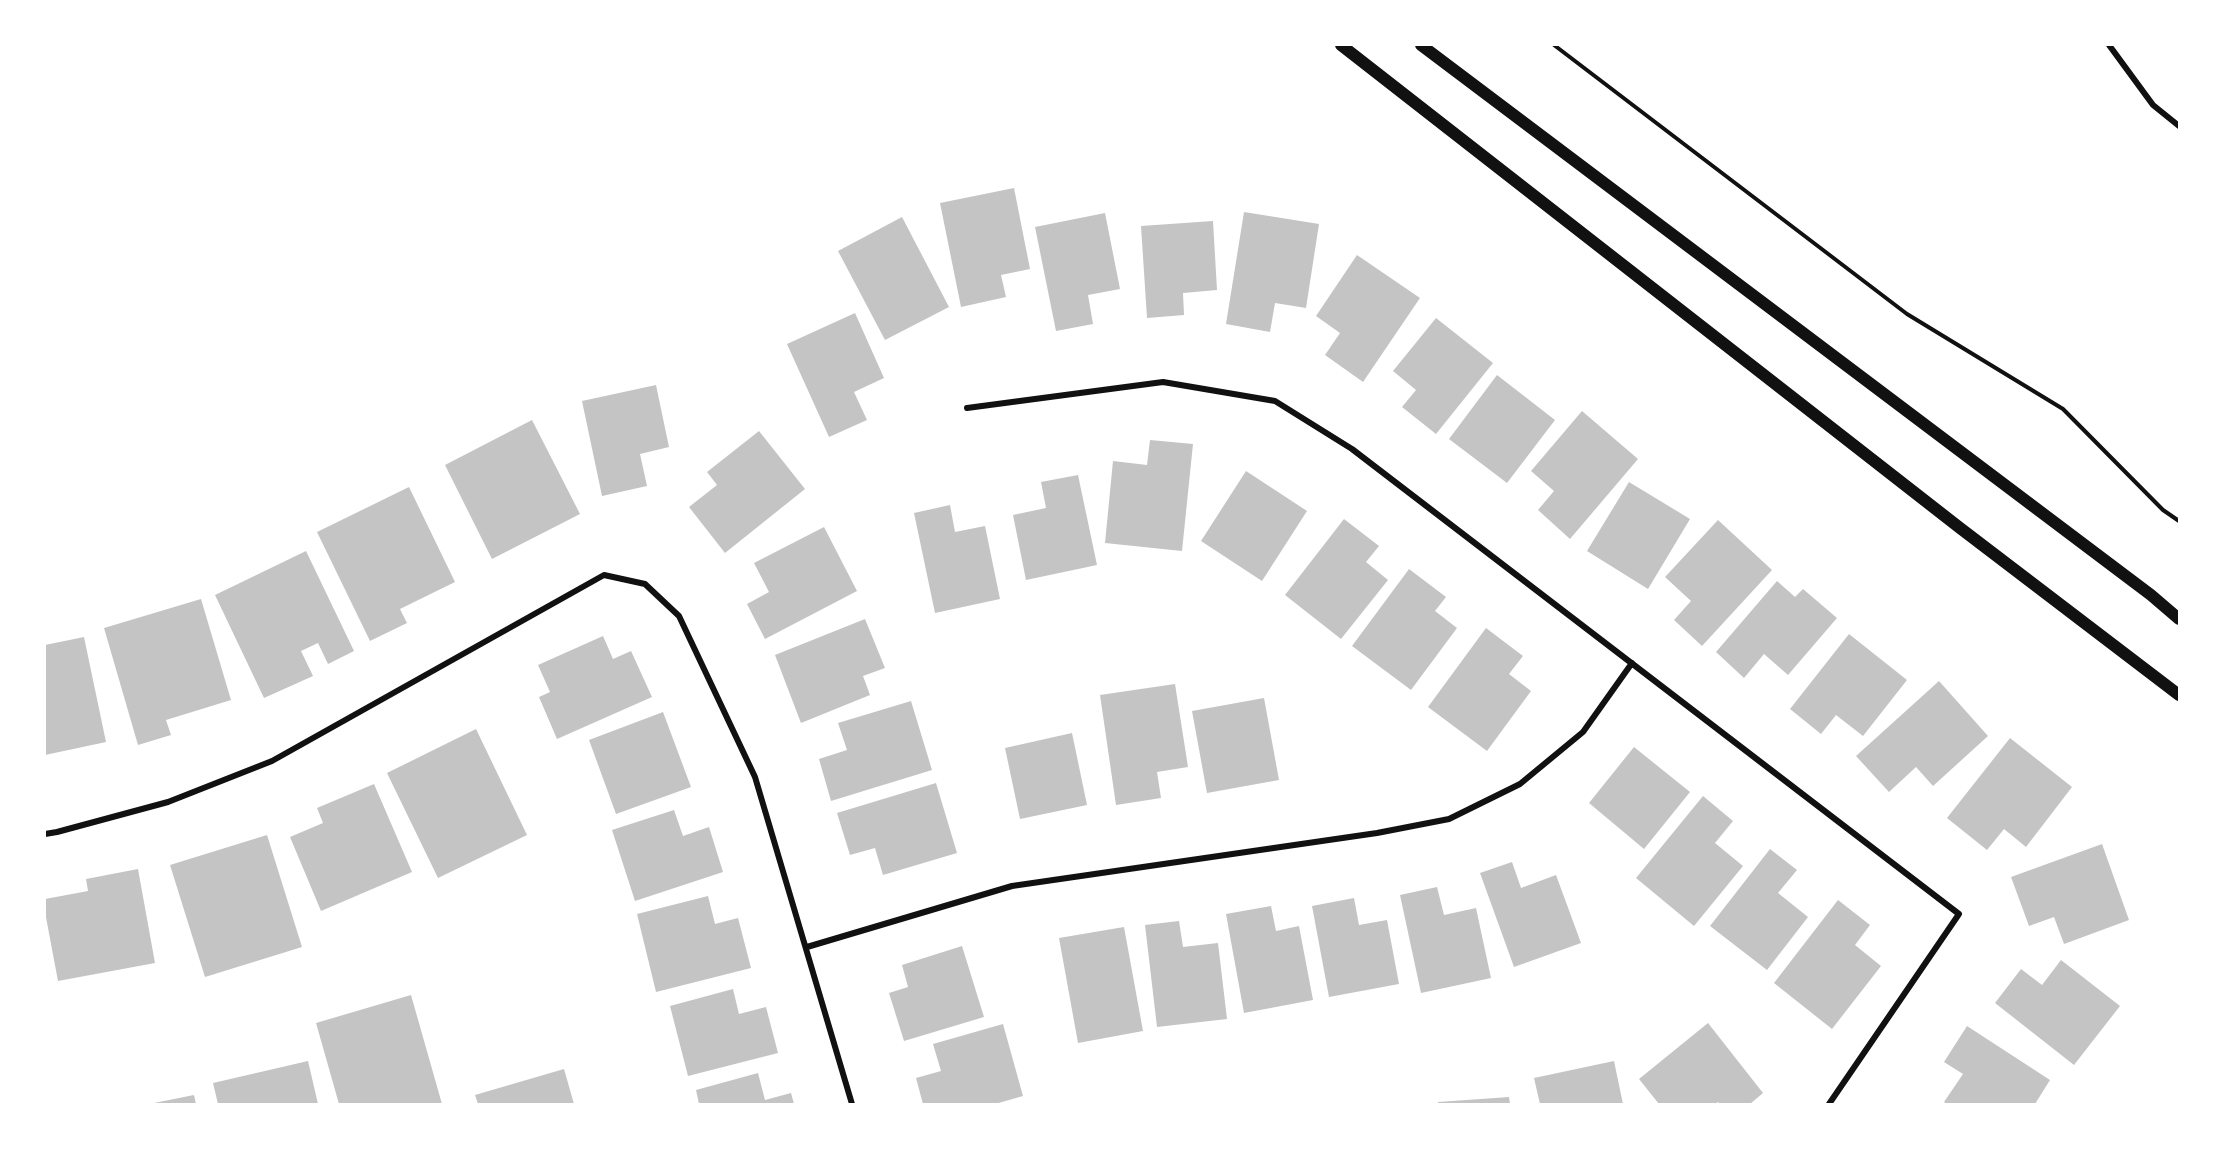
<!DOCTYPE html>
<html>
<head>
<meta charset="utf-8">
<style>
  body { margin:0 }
  #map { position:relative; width:2224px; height:1149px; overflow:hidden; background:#fff; font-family:Roboto,sans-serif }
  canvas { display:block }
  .frame { position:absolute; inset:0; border:46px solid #fff; pointer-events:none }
</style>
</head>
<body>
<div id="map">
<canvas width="2224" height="1149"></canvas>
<div class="frame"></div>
</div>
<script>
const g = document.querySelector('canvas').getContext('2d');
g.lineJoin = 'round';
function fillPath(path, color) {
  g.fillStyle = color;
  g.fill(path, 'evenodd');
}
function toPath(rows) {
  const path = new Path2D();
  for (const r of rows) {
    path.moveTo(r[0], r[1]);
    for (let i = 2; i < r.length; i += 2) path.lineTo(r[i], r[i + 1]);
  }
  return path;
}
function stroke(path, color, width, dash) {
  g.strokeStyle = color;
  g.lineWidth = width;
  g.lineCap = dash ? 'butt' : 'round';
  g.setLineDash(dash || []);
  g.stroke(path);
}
const building = toPath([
  [1014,188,1030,269,1001,275,1006,297,961,307,940,203],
  [1244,212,1319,224,1306,308,1275,303,1270,332,1226,324],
  [1105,213,1120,289,1088,295,1093,324,1056,331,1035,227],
  [902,217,949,307,885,340,838,251],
  [1213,221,1217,290,1183,293,1184,315,1147,318,1141,226],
  [1357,255,1420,298,1363,382,1325,355,1340,333,1316,316],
  [855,313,884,378,854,392,867,420,829,437,787,344],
  [1436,318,1493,363,1436,434,1402,407,1416,390,1393,371],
  [1497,375,1555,420,1507,483,1449,439],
  [656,385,669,447,640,454,647,486,602,496,582,401],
  [1582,411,1638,459,1570,539,1538,510,1554,491,1531,471],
  [532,420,580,514,492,559,445,465],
  [759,431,805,489,725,553,689,507,717,485,707,472],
  [1150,440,1193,444,1182,551,1105,543,1113,461,1147,465],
  [1246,471,1307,511,1262,581,1201,541],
  [1078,475,1097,565,1026,580,1013,515,1046,508,1041,482],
  [1629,482,1690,519,1648,589,1587,551],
  [409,487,455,582,400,609,407,623,370,641,317,532],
  [950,505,955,532,985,526,1000,599,935,613,914,513],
  [1344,519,1379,546,1366,562,1388,580,1341,639,1285,595],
  [1718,520,1772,570,1702,646,1674,620,1691,601,1665,577],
  [824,527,857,591,765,639,747,604,769,592,754,563],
  [306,551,354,651,328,664,318,643,301,651,313,676,264,698,215,595],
  [1409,569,1446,597,1435,611,1457,628,1411,690,1352,646],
  [1777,581,1795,597,1803,589,1837,618,1788,675,1764,654,1744,678,1716,652],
  [201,599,231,700,166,720,171,735,138,745,104,628],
  [865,619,885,668,863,676,870,695,801,723,775,655],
  [1486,628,1523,656,1509,674,1531,691,1487,751,1428,707],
  [1849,634,1907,680,1863,736,1836,715,1821,734,1790,709],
  [603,636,613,659,631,651,652,697,557,739,539,697,550,692,538,665],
  [84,637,106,742,45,755,45,645],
  [1939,681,1988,736,1933,786,1916,767,1889,792,1856,756],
  [1175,684,1188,767,1157,772,1161,798,1116,805,1100,695],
  [1264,698,1279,780,1207,793,1192,711],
  [911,701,932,770,831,801,819,759,847,750,838,723],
  [663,712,691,787,616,814,589,740],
  [476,729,527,835,438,878,387,773],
  [1072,733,1087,805,1020,819,1005,748],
  [2010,738,2072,787,2026,847,2004,829,1987,850,1947,818],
  [1634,747,1690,792,1644,849,1589,803],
  [936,783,957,853,883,875,875,848,850,855,837,813],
  [374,784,412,872,321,911,290,837,323,823,317,808],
  [1703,796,1733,821,1715,843,1743,866,1694,926,1636,878],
  [674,810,683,836,709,827,723,872,635,901,612,830],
  [267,835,302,947,205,977,170,865],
  [2102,844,2129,920,2064,944,2054,917,2029,926,2011,877],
  [1770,849,1797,870,1778,893,1808,917,1767,970,1710,926],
  [1512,862,1521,888,1556,875,1581,943,1514,967,1480,873],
  [138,869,155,963,58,981,45,912,45,899,88,891,86,879],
  [1437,887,1444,915,1476,908,1491,978,1421,993,1400,895],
  [708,896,715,924,738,918,751,968,656,992,637,914],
  [1354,898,1359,925,1387,920,1399,984,1329,997,1312,906],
  [1838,900,1870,925,1855,945,1881,966,1832,1029,1774,983],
  [1271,906,1276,931,1299,926,1313,1000,1244,1013,1226,914],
  [1179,921,1183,947,1218,943,1227,1019,1157,1027,1145,925],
  [1124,927,1143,1031,1078,1043,1059,938],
  [962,946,984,1017,904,1041,889,993,908,987,902,965],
  [2061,960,2120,1006,2074,1065,1995,1003,2021,969,2042,985],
  [733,989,739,1014,766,1007,778,1053,688,1076,670,1006],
  [411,995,442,1104,339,1104,316,1023],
  [1708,1023,1763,1093,1750,1104,1720,1104,1718,1102,1715,1104,1659,1104,1639,1079],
  [1003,1024,1023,1096,995,1104,923,1104,916,1078,941,1071,933,1044],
  [1967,1026,2050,1080,2035,1104,1947,1104,1944,1102,1963,1074,1944,1062],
  [308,1061,318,1104,218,1104,213,1083],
  [1614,1061,1623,1104,1540,1104,1534,1078],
  [564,1069,574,1104,478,1104,475,1095],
  [758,1073,765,1100,791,1093,794,1104,699,1104,696,1090],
  [194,1095,196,1104,154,1104,154,1103],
  [1509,1097,1510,1104,1438,1104,1438,1102]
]);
const path = toPath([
  [1554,45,1907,314,2063,409,2163,510,2179,521]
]);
const minor = toPath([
  [2109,45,2153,105,2179,126],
  [967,408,1163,382,1275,401,1352,449,1959,914,1829,1104],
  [45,834,57,832,168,802,272,761,604,575,645,584,679,616,755,777,852,1104],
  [807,947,1012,886,1377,833,1449,819,1520,784,1583,732,1632,663]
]);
const secondary = toPath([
  [1341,45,1960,528,2179,695],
  [1421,45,2151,595,2179,619]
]);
fillPath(building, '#c4c4c4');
stroke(path, '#111', 4);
stroke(minor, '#111', 6);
stroke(secondary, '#111', 12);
</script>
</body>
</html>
